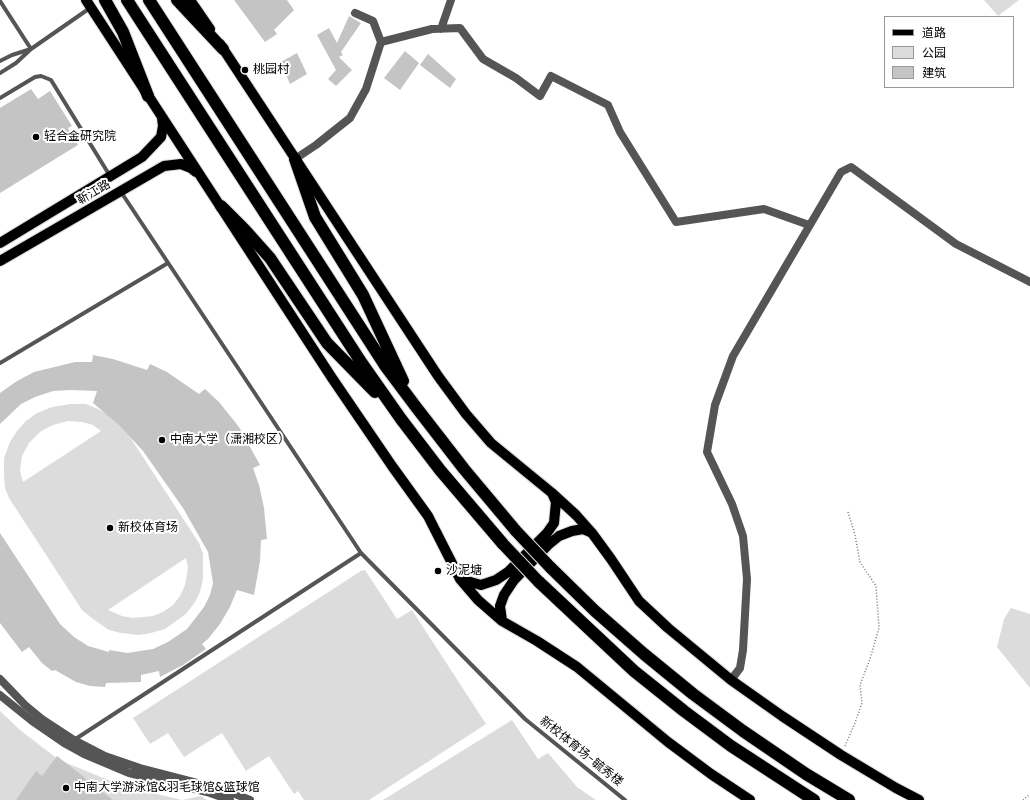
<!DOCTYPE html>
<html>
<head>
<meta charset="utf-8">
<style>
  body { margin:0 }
  #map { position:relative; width:1030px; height:800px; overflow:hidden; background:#fff; font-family:Poppins,"Noto Sans SC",sans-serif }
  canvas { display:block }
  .legend { position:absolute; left:884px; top:16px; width:130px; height:72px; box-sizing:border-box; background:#fff; border:1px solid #999; margin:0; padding:5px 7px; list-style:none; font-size:12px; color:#000 }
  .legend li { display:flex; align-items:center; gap:8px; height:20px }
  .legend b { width:20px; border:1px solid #999 }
</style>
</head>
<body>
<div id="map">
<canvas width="1030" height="800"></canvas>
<ul class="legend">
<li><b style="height:5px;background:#000"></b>道路</li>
<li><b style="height:11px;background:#dcdcdc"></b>公园</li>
<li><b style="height:11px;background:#c4c4c4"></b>建筑</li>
</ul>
</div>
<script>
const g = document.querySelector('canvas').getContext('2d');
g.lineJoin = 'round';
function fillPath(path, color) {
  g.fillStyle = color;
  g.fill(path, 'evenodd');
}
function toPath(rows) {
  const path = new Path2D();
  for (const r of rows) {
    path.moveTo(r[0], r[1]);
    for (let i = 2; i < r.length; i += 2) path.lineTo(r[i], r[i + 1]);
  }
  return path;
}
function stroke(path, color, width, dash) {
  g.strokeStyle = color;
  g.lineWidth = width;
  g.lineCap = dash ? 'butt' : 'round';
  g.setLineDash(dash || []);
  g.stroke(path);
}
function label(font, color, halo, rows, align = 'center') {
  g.font = font + ' Poppins,"Noto Sans SC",sans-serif';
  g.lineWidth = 4;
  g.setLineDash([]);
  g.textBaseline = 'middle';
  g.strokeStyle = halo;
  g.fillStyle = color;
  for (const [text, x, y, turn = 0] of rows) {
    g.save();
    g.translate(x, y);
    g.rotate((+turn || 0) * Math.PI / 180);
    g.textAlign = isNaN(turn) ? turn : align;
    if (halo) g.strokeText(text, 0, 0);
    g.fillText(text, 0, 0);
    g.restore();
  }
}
const green = toPath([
  [984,0,1019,0,998,16],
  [71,404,86,404,98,409,111,416,128,434,199,543,203,554,203,579,200,592,195,602,186,614,165,629,151,633,139,635,121,633,109,630,93,619,82,610,9,498,5,488,4,475,4,458,10,442,17,431,26,421,37,413,52,407],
  [68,421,82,422,93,425,101,431,23,482,20,471,22,456,29,443,41,431,53,425],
  [186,558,188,567,185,585,180,596,173,605,163,612,153,616,133,618,122,616,108,610],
  [365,570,397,619,412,610,486,724,369,800,304,800,298,791,294,794,269,756,246,771,222,733,184,757,168,733,150,744,133,718,361,571],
  [1011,608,1030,614,1030,688,997,647,1004,619],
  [0,711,20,730,59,760,123,786,182,800,201,796,207,800,0,800],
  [512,720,538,759,548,753,577,787,596,800,383,800]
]);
const building = toPath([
  [234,0,287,0,294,10,274,30,277,34,265,42],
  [349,16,361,23,341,52,343,55,339,57,352,70,336,86,328,79,336,70,317,35,329,28,337,43],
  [405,51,419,63,400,90,384,78],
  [297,53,307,74,290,84,281,62],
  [428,54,456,79,450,88,420,65],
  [31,89,38,99,50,91,72,126,68,128,78,145,0,193,0,108],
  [93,355,113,359,147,370,150,364,167,372,199,394,205,389,219,402,239,427,260,465,253,468,259,485,264,508,267,539,261,540,260,561,254,595,237,590,230,607,220,624,208,639,202,644,206,649,183,665,160,677,159,671,141,675,141,682,106,683,105,687,90,686,76,682,55,670,52,671,42,663,29,647,22,652,0,623,0,533,60,624,74,637,88,646,109,652,109,650,127,653,153,649,168,642,187,629,204,607,210,595,213,583,208,552,183,508,143,451,119,425,93,403,97,391,70,390,53,391,35,397,21,404,0,424,0,393,17,381,34,372,75,362,92,362],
  [57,756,113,800,16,800,36,771,42,776]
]);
const path = toPath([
  [845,746,855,723,862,703,860,685,870,659,879,628,876,586,860,562,855,535,848,512],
  [1023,800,1030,794]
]);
const lane = toPath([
  [0,1,31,49,16,63,0,73],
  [0,61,12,55,31,49,90,8],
  [0,98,35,77,41,76,51,80,110,176],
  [121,192,361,553,525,719,625,800],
  [0,363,168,263],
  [74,740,361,553]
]);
const street = toPath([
  [441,29,451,0],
  [381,42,432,29,460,28,483,59,516,78,540,96,551,76,608,105,620,132,676,222,764,209,809,225],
  [295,159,316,145,350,118,366,89,381,42,373,21,355,13],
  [0,679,25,705,42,719,74,740,105,756,140,768,225,790,250,800],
  [731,680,740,668,743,650,747,579,743,536,732,504,707,452,715,405,733,356,841,172,851,167,956,244,1030,282],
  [0,695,32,721,64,743,84,754,129,773,207,792,230,800]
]);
const primary = toPath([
  [86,0,332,378,392,466,428,516,460,579,478,600,502,621,537,641,577,667,668,742,711,774,750,800],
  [190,0,210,29],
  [220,44,438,376,466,414,491,443,552,493,576,515,592,533,611,559,639,601,668,628,731,680,782,716,841,755,896,788,919,800],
  [0,243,142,157,161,137,163,126,162,118],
  [0,261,164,166,181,164,191,168,196,172],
  [460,579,481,585,496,580,508,572,547,533,554,523,556,502,552,493],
  [502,621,500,606,504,595,514,580,548,545,559,536,572,531,583,529,592,533]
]);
const highway = toPath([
  [105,0,123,32,148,96],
  [127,0,361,362,401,419,440,470,503,544],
  [149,0,386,367,416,407,464,469,516,531],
  [177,0,223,49],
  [295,159,315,217,363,295,403,381],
  [221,206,245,230,270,258,327,343,375,392],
  [550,567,595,611,644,654,693,694,743,731,806,774,849,800],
  [538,581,634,671,684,711,731,746,814,800]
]);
const highwayBridge = toPath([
  [516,531,550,567],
  [503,544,538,581]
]);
const markers = [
  [245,70,4,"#000"],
  [36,137,4,"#000"],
  [162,440,4,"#000"],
  [110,528,4,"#000"],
  [438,571,4,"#000"],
  [66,788,4,"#000"]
];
const poiNames = [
  ["桃园村",253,70],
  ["轻合金研究院",44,137],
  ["中南大学（潇湘校区）",170,440],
  ["新校体育场",118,528],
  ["沙泥塘",446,571],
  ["中南大学游泳馆&羽毛球馆&篮球馆",74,788]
];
const streetNames = [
  ["靳江路",94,193,-30],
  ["新校体育场-毓秀楼",581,752,39]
];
fillPath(green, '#dcdcdc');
fillPath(building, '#c4c4c4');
stroke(primary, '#dbdbdb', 12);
stroke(highway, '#dbdbdb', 14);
stroke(path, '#777', 1.5, [1, 2]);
stroke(lane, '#555', 4);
stroke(street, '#555', 8);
stroke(primary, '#000', 10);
stroke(highway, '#000', 12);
stroke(highwayBridge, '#dbdbdb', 14, []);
stroke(highwayBridge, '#000', 12);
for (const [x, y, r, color] of markers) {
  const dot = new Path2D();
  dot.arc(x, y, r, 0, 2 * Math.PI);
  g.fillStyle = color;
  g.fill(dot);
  stroke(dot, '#fff', 1.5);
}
label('12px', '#000', '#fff', poiNames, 'left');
label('12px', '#000', '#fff', streetNames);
</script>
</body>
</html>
